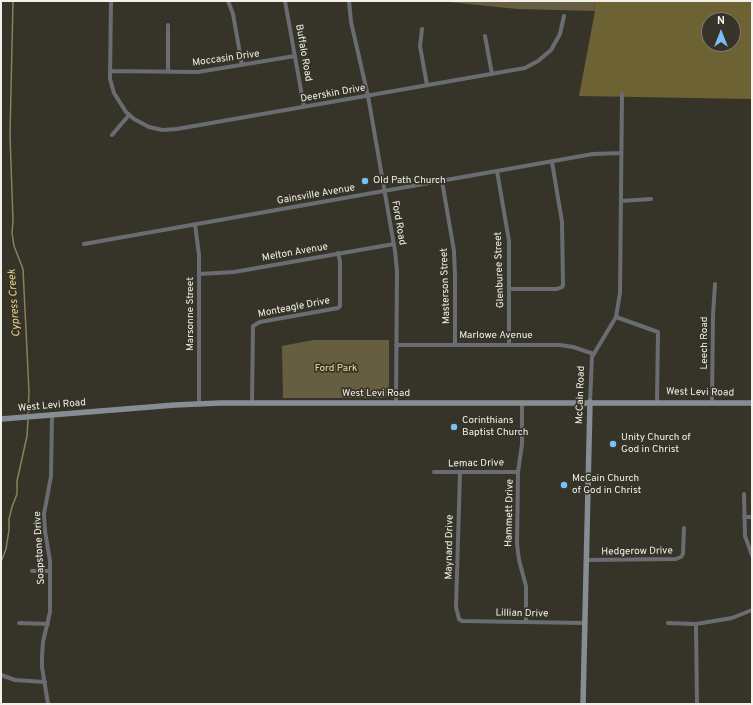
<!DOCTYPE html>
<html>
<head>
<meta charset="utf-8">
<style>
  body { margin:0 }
  #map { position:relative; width:753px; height:705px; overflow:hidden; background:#363428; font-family:Overpass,sans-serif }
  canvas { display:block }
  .frame { position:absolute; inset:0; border:2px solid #f2f0e9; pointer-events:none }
  .north { position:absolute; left:701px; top:12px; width:40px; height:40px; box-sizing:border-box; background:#363428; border:1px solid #817f75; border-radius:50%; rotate:0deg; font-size:11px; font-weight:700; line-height:16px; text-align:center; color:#f2f0e9 }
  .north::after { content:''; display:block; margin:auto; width:14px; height:18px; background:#7abff8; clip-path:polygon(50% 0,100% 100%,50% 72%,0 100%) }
</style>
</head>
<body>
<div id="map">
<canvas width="753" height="705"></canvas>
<div class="frame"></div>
<div class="north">N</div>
</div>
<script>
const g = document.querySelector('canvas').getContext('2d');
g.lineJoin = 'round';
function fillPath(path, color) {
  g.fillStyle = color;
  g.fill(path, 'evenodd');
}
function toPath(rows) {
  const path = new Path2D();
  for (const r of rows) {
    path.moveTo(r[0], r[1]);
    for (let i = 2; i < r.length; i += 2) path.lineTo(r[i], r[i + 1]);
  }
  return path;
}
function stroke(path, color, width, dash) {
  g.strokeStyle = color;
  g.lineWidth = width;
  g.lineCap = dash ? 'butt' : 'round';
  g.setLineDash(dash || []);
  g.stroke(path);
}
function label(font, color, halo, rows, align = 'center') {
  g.font = font + ' Overpass,sans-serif';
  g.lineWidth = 3.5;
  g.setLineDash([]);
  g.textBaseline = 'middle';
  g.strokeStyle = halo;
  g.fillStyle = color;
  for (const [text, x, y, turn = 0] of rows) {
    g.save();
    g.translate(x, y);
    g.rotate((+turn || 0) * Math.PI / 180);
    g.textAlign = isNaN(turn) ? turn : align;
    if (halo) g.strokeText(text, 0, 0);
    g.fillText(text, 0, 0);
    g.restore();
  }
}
const green = toPath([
  [440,1,594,1,595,11,517,9],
  [313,340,389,340,389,394,384,398,283,398,282,346]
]);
const forest = toPath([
  [594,1,752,1,752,99,579,96,595,11],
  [709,20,733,20,733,44,709,44]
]);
const stream = toPath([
  [13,1,10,135,13,221,12,233,14,246,23,269,29,392,28,413],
  [1,562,6,549,9,530,9,519,12,507,17,494,17,481,27,436,28,420]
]);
const street = toPath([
  [111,1,110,79,114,93,126,112,134,119,149,127,162,130,177,129,525,68,538,61,551,50,560,34,564,16],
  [228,1,233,14,242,65],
  [285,1,304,107],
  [349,1,351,22,368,96,395,251,397,271,396,403],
  [422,29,420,46,427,85],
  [485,36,492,74],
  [110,71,198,72,295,56],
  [168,72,168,25],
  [112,135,129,115],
  [497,171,509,241,509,344],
  [442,181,454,251,455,276,455,344],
  [621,201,651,199],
  [195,224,199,255,199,404],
  [84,244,593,154,621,153],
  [199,274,234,272,394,244],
  [509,289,557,289,562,287,563,285,562,222,552,162],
  [616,317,658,332,657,402],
  [396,345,560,345,573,347,594,354],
  [590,402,592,357,616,317,620,293,622,94],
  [252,403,253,326,260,322,338,308,340,306,340,261,338,253],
  [522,403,522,444,518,472,517,544,519,560,526,586,526,622],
  [712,403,713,315,715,284],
  [434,472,518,472],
  [460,473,456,607,459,619,462,621,584,623],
  [744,494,745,536,752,555],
  [744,517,752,517],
  [587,560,676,559,681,557,683,554,684,528],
  [32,571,50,571],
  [19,623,48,624],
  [668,623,696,624,732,618,752,610],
  [696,624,697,704],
  [1,675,15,680,45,682],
  [48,704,42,667,42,656,43,642,50,612,50,561,45,531,44,514,51,476,52,414]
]);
const secondary = toPath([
  [1,419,175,405,220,403,752,403],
  [583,704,590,402]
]);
const markers = [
  [365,181,4,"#7abff8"],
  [454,427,4,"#7abff8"],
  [613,444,4,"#7abff8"],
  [564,485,4,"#7abff8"]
];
const streetNames = [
  ["Buffalo Road",303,53,80],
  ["Moccasin Drive",226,59,-8],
  ["Deerskin Drive",333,94,-10],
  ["Gainsville Avenue",316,195,-10],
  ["Ford Road",398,223,80],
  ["Melton Avenue",295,253,-10],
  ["Glenburee Street",500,270,-92],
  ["Masterson Street",446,286,-92],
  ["Monteagle Drive",294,308,-11],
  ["Marsonne Street",191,314,-90],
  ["Marlowe Avenue",496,336],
  ["Leech Road",705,343,-90],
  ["West Levi Road",700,393,1],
  ["West Levi Road",376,394],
  ["McCain Road",581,395,-88],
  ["West Levi Road",52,406,-5],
  ["Lemac Drive",476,464,-1],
  ["Hammett Drive",510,513,-89],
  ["Maynard Drive",450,547,-89],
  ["Soapstone Drive",40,548,-93],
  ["Hedgerow Drive",637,552,-1],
  ["Lillian Drive",522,614,1]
];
const poiNames = [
  ["Old Path Church",373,181],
  ["Corinthians",462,421],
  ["Baptist Church",462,433],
  ["Unity Church of",621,438],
  ["God in Christ",621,450],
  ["McCain Church",572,479],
  ["of God in Christ",572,491]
];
const parkNames = [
  ["Ford Park",336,369]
];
const waterNames = [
  ["Cypress Creek",15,303,-94]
];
fillPath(green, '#665e41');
fillPath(forest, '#6d6233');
stroke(stream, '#89805d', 1.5);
stroke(street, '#696d72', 4);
stroke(secondary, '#868e94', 5.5);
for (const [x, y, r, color] of markers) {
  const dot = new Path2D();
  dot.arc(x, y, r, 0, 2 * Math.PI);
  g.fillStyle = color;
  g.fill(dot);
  stroke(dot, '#363428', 1.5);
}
label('10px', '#f2f0e9', '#363428', streetNames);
label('10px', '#f2f0e9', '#363428', poiNames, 'left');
label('10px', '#f3e094', '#363428', parkNames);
label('italic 11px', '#e8d58a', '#363428', waterNames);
</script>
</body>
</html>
